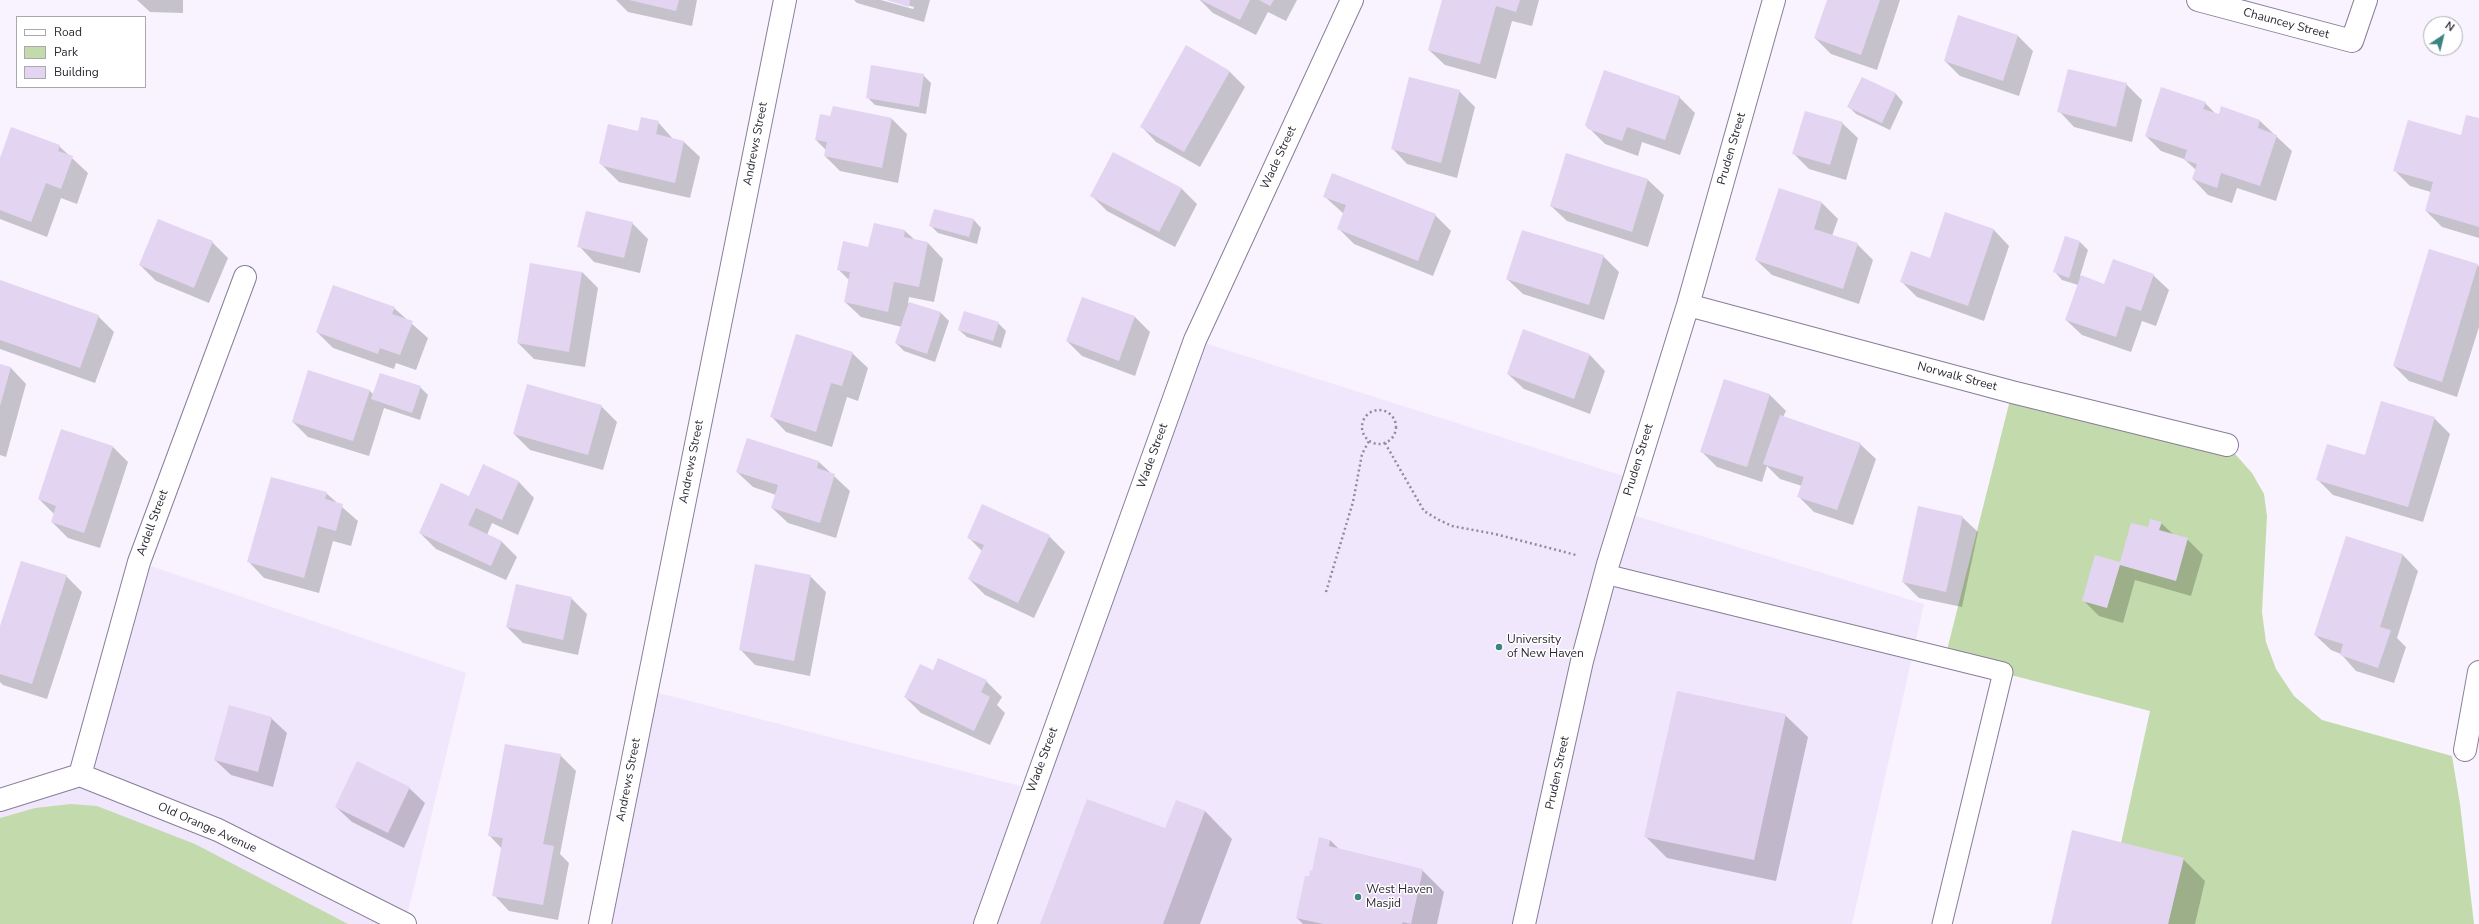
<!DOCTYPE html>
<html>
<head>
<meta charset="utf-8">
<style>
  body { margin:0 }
  #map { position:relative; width:2479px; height:924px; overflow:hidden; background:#f8f3ff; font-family:"Nunito Sans",sans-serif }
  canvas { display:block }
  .legend { position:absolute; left:16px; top:16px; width:130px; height:72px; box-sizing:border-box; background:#fff; border:1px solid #aba9ae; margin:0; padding:5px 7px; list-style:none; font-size:12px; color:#2e2934 }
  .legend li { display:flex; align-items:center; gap:8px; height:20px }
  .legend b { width:20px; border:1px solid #aba9ae }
  .north { position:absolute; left:2423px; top:16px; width:40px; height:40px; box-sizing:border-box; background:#fff; border:1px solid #aba9ae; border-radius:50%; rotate:35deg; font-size:11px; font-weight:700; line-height:16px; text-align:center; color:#2e2934 }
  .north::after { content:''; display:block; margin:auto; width:14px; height:18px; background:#3c8482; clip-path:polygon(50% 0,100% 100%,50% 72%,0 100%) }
</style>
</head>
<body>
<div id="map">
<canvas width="2479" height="924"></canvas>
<ul class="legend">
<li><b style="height:5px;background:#fff"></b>Road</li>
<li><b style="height:11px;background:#c3dbac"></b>Park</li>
<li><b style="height:11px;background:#e3d4f1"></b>Building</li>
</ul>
<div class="north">N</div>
</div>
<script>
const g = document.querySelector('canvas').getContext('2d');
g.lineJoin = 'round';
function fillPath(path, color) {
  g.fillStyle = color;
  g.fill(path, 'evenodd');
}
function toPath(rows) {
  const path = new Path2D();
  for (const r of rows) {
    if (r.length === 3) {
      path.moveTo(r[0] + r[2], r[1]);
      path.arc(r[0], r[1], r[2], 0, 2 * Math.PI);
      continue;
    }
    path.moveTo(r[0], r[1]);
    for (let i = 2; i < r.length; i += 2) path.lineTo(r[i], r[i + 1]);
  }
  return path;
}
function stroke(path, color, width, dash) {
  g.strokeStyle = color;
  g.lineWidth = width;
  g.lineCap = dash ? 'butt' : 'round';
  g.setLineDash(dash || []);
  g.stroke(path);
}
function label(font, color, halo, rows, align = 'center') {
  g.font = font + ' "Nunito Sans",sans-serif';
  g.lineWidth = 3;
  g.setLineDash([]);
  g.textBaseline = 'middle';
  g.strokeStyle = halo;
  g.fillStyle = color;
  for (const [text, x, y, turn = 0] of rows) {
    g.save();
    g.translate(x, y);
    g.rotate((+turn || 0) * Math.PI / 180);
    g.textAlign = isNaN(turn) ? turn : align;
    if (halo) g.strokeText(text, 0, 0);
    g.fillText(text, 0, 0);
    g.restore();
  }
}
const built = toPath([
  [1195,340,1633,479,1623,512,1924,604,1852,924,600,924,647,690,1032,789],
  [139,562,466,673,405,924,0,924,0,799,80,775]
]);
const green = toPath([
  [2012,392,2227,445,2252,473,2264,494,2267,516,2262,612,2266,642,2276,669,2294,696,2322,720,2452,756,2460,804,2474,924,2168,924,2183,858,2121,843,2150,711,1945,658],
  [71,804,97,806,195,844,348,924,0,924,0,818,35,808]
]);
const shadow = toPath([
  [137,0,183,0,183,13,150,12],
  [616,0,697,0,692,26,628,12],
  [854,0,881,0,913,9,914,7,888,0,930,0,924,22,857,3],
  [1200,0,1297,0,1286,21,1268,12,1256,35,1213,13],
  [1443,0,1539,0,1532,26,1512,21,1496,79,1445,65,1429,50],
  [1828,0,1900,0,1877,70,1831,54,1815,38],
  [2018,36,2033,51,2019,96,1960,76,1945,61],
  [1186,47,1230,72,1245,87,1200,167,1156,142,1141,126],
  [923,75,931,83,926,114,875,105,867,97],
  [1862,78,1896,94,1903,102,1890,130,1856,114,1848,106],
  [2126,84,2142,100,2132,142,2074,127,2059,111],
  [1459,91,1475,107,1457,178,1407,164,1392,148],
  [1679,97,1695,113,1680,155,1642,142,1638,156,1605,144,1589,128],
  [2205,103,2217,115,2260,121,2292,151,2276,201,2237,188,2232,203,2208,195,2193,179,2196,170,2184,159,2161,151,2146,136],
  [831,117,892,119,907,134,898,183,840,171,825,156,826,150,816,140],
  [2479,119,2479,238,2442,227,2426,211,2431,192,2410,186,2394,170,2462,136],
  [658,122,673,139,684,142,700,157,690,198,619,182,600,163,639,132],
  [1842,123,1858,138,1846,180,1809,169,1793,153],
  [59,146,88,173,77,204,61,198,47,237,0,219,0,161],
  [1567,154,1648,180,1664,195,1648,247,1567,221,1551,206],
  [1182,189,1197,204,1175,247,1107,211,1092,196],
  [1779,189,1822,203,1838,219,1832,236,1857,244,1873,260,1859,304,1772,275,1756,260],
  [1324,196,1435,215,1451,231,1433,276,1354,244,1338,228,1344,214],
  [1946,214,1994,230,2009,246,1984,321,1917,297,1902,282,1931,259],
  [974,220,981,228,977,244,938,233,930,225],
  [632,223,648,239,640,273,594,262,579,246],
  [874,224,905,231,915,240,928,243,943,259,934,302,909,297,908,303,941,313,949,321,935,362,904,351,896,343,902,327,861,317,845,302,850,281,838,269,869,248],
  [2065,237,2080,242,2088,250,2080,276,2105,285,2153,275,2169,290,2156,326,2142,321,2131,352,2082,335,2066,320,2078,285,2062,280,2055,272],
  [212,242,228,258,209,303,156,281,140,265],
  [2430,250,2479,266,2479,327,2457,397,2409,381,2394,366],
  [1603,256,1619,272,1604,320,1523,294,1507,279],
  [582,272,598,288,585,367,534,359,518,343],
  [0,281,98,316,114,332,95,383,0,349],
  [394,308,428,338,416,370,396,363,394,369,333,348,317,332],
  [1135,317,1150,332,1135,376,1082,356,1067,341],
  [998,323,1006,331,1001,348,967,337,959,330],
  [852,353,868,368,858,401,847,397,832,447,786,432,771,416],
  [1590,355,1605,371,1590,414,1524,389,1508,374],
  [0,365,11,368,26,384,6,457,0,455],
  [1724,380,1770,395,1786,411,1783,417,1860,444,1876,459,1853,525,1814,512,1798,496,1802,486,1780,479,1767,466,1762,482,1717,467,1701,451],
  [420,387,428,395,420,420,384,408,369,456,308,437,293,422,369,390,374,395],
  [601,406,617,422,603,470,530,450,514,434],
  [2434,418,2450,434,2423,522,2333,495,2317,479,2366,456],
  [113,447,128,462,100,548,68,538,52,522,55,515,39,499],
  [819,462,850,491,836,538,788,523,772,508,776,495,753,487,737,472],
  [484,466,519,482,534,498,518,535,492,523,487,535,501,541,517,557,506,580,436,549,420,533,470,497],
  [326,493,358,521,351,546,333,541,319,593,264,578,249,562],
  [1962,517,1978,532,1962,607,1919,598,1903,582],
  [2161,523,2174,535,2187,539,2203,555,2191,596,2135,580,2123,623,2099,616,2084,601,2121,563,2148,529],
  [1049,536,1065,552,1034,618,985,595,969,579,982,551,968,537],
  [2347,537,2403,555,2418,571,2397,638,2406,647,2394,683,2356,671,2341,654,2331,650,2315,635],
  [66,576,82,592,47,699,3,685,0,682,0,630],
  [810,576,826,592,810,676,755,665,740,649],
  [571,598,587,614,578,655,523,643,507,627],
  [934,671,986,681,1002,697,997,705,1005,713,990,745,921,713,905,697],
  [1785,715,1808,737,1776,881,1667,858,1645,836],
  [271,718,287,733,273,787,231,775,215,760],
  [560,755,576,771,560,854,569,863,558,920,509,911,494,895,502,849,489,835],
  [409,788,425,803,404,848,352,822,336,807],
  [1176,801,1205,811,1232,839,1200,924,1041,924,1166,830],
  [1330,840,1339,849,1422,870,1444,892,1437,924,1303,924,1297,918,1310,877],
  [2183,859,2205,881,2195,924,2052,924]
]);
const building = toPath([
  [629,0,679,0,676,11],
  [886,0,910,0,909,7],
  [1201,0,1250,0,1240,20],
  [1259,0,1274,0,1270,6],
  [1442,0,1520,0,1516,12,1496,6,1480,64,1428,50],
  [1827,0,1880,0,1861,55,1814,38],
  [1958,15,2018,35,2003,81,1944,61],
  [1186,45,1230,71,1184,152,1140,127],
  [871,65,924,74,919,107,866,98],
  [2068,69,2127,83,2116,127,2057,112],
  [1604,70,1680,96,1665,140,1627,127,1622,141,1588,129,1585,125],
  [1409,77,1460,90,1441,163,1391,149],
  [1862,77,1896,93,1882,123,1847,107],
  [2161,87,2206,102,2203,109,2219,114,2221,106,2260,120,2258,128,2277,135,2260,186,2221,173,2217,188,2192,179,2197,164,2184,160,2187,150,2145,136],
  [833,106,892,118,882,168,824,156,827,142,815,140,820,114,830,116],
  [1805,111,1843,122,1830,165,1792,154],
  [2466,115,2479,118,2479,227,2425,211,2433,182,2393,171,2408,120,2461,135],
  [641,117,659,121,656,134,684,141,675,183,603,166,599,163,608,124,638,131],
  [11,127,60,145,58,151,73,156,61,189,46,183,31,222,0,210,0,158],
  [1113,152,1182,188,1159,232,1090,196],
  [1566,153,1648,179,1632,232,1550,206],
  [1332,173,1436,214,1418,261,1337,229,1346,205,1323,197],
  [1779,188,1822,202,1814,229,1858,243,1843,289,1755,260],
  [934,209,974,219,969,237,929,226],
  [586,211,633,222,624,258,577,247],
  [1945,212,1994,229,1968,306,1900,282,1911,251,1930,258],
  [158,219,213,241,194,288,139,265],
  [874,223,905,230,904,237,928,242,919,287,894,282,888,312,844,302,850,272,837,270,843,241,868,247],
  [1522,230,1604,255,1589,305,1506,279],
  [2065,236,2080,241,2069,278,2053,272],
  [2429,249,2478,264,2442,382,2393,366],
  [2113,259,2154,274,2141,311,2126,306,2116,337,2065,320,2081,275,2104,284],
  [530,263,582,272,569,352,517,343],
  [0,280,99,315,80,368,0,340],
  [333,285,395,307,392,314,413,321,400,355,380,348,378,354,316,332],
  [1082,297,1135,316,1119,361,1066,341],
  [909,302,941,312,927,354,895,343],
  [964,311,999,322,993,341,958,330],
  [1523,329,1590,354,1574,399,1507,374],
  [796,334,853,352,842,386,831,383,816,432,770,417],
  [0,364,11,367,0,406],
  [308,370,370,390,353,441,292,422],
  [380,373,421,386,412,413,371,399],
  [1724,379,1770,394,1747,467,1700,452],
  [527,384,602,405,588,455,513,434],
  [2381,401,2435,417,2408,507,2316,480,2327,444,2365,455],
  [1780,415,1861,443,1837,510,1797,497,1804,477,1763,464],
  [61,429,113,446,84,533,51,522,56,506,38,499],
  [747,438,819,461,817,468,835,474,820,523,771,508,778,485,736,472],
  [483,464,519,481,502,520,476,508,468,525,502,541,491,566,419,533,441,483,469,496],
  [271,477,327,492,325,499,343,504,336,531,318,526,304,578,247,562],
  [982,504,1050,535,1018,603,968,579,984,545,967,538],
  [1918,506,1963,516,1946,592,1902,582],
  [2150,519,2162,522,2159,530,2188,538,2176,581,2120,565,2107,608,2082,601,2095,555,2120,562,2131,523,2148,527],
  [2346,536,2403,554,2380,627,2391,630,2378,668,2340,655,2343,644,2314,635],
  [21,561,67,575,32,684,0,674,0,626],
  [755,564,811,575,794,661,739,650],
  [516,584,572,597,563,640,506,627],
  [938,658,987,680,981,692,990,697,974,731,904,697,920,664,933,670],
  [1677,691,1786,714,1754,860,1644,837],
  [229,705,272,717,258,772,214,760],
  [505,744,561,754,543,844,554,846,543,905,492,896,503,838,488,836],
  [357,761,410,787,388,833,335,807],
  [1087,799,1165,828,1176,800,1205,811,1163,924,1040,924],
  [2072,830,2184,858,2168,924,2051,924],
  [1319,837,1330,840,1329,846,1423,869,1411,924,1403,922,1402,924,1323,924,1296,918,1305,876,1309,876,1310,870,1312,871]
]);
const path = toPath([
  [1379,427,17],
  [1385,443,1424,511,1439,520,1452,526,1495,534,1576,555],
  [1326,592,1353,502,1362,454,1369,441]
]);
const service = toPath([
  [1605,574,2003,672,1942,924]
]);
const minor = toPath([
  [2198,0,2352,41,2366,0],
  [1688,305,2012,392,2227,445],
  [2465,750,2479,672],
  [80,775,139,562,245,277],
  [0,800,80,775,218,830,405,924],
  [600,924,785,0],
  [985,924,1195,340,1352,0],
  [1524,924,1582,661,1608,564,1688,305,1774,0]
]);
const markers = [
  [1499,647,4,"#3c8482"],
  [1358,897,4,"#3c8482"]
];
const streetNames = [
  ["Chauncey Street",2286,24,15],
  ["Andrews Street",756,144,-79],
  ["Pruden Street",1732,149,-74],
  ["Wade Street",1279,158,-65],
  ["Norwalk Street",1957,377,15],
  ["Wade Street",1153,456,-70],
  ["Pruden Street",1639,460,-73],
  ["Andrews Street",692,462,-79],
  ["Ardell Street",153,523,-70],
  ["Wade Street",1043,760,-70],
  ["Pruden Street",1558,773,-78],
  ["Andrews Street",629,780,-79],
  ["Old Orange Avenue",207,828,24]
];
const poiNames = [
  ["University",1507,640],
  ["of New Haven",1507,654],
  ["West Haven",1366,890],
  ["Masjid",1366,904]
];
fillPath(built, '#f0e7fd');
fillPath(green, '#c3dbac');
fillPath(shadow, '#0003');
fillPath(building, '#e3d4f1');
stroke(service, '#887d98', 21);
stroke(minor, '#887d98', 24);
stroke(path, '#918c97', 2.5, [2, 3]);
stroke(service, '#fff', 19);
stroke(minor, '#fff', 22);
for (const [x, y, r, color] of markers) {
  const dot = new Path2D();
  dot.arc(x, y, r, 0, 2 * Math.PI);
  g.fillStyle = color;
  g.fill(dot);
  stroke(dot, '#fff', 1.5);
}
label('12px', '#2e2934', '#fff', streetNames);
label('12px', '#2e2934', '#fff', poiNames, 'left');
</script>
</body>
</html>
